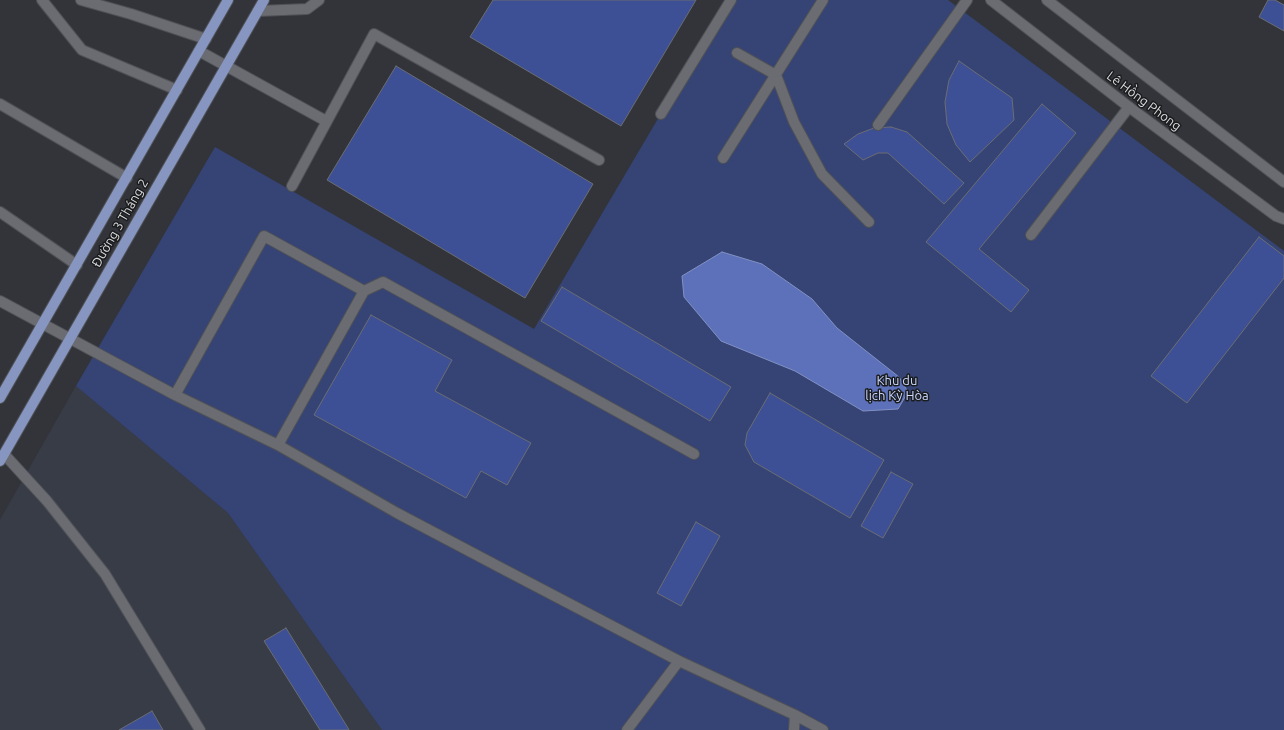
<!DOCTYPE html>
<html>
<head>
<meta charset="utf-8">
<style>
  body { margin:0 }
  canvas { display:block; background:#323439 }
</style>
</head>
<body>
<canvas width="1284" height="730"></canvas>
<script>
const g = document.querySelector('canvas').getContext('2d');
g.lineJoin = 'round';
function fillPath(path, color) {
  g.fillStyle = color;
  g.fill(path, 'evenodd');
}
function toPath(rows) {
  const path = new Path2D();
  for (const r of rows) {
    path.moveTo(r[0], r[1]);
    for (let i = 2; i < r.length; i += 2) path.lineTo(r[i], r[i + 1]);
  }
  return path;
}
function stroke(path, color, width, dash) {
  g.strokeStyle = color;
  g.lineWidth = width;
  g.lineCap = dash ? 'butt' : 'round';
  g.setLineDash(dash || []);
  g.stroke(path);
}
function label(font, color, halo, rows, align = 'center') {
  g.font = font + ' Ubuntu,sans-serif';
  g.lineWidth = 3;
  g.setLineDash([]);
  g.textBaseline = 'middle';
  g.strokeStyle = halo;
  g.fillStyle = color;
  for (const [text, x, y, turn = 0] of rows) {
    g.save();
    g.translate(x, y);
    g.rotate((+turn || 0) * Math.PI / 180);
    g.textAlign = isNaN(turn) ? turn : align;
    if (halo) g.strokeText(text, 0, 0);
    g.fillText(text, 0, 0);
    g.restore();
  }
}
const built = toPath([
  [76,386,228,513,382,730,0,730,0,520]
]);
const green = toPath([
  [728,0,948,0,1284,251,1284,730,382,730,228,513,76,386,215,147,534,329]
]);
const water = toPath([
  [722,252,762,264,812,299,837,328,899,377,908,392,898,409,863,411,795,371,721,341,684,297,682,276,722,252]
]);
const building = toPath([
  [493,0,696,0,621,126,470,37,493,0],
  [1268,0,1275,0,1284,5,1284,31,1259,17,1268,0],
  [959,61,1012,98,1014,120,970,162,956,145,947,124,945,102,949,80,959,61],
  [396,66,593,184,525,298,327,180,396,66],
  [1042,104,1076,133,979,249,1029,290,1011,312,926,242,1042,104],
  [891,127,907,132,964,183,944,204,888,153,878,153,863,160,844,144,858,134,874,128,891,127],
  [1259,237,1284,256,1284,278,1187,403,1151,376,1259,237],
  [562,287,731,387,710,421,541,321,562,287],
  [371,315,452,360,435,391,531,443,507,485,481,471,466,498,314,415,371,315],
  [770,393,884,460,850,518,754,462,745,445,747,433,770,393],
  [891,472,913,484,883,538,861,526,891,472],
  [696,522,720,536,681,606,657,593,696,522],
  [286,628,348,728,349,730,320,730,264,641,286,628],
  [152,711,163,730,119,730,152,711]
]);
const service = toPath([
  [42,0,82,50,177,90],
  [81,0,131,14,206,39],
  [258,11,307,9,319,0],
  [199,51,326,121],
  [737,53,776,75,794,122,822,174,869,222],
  [0,104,127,178],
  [661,114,731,0],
  [878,125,967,0],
  [723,158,823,0],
  [292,186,374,34,599,160],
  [0,212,77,265],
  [1031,235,1129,107],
  [0,301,175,395,278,445,397,513,505,570,679,661,795,715,823,730],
  [175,395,264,236,364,291,383,282,694,454],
  [278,445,364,291],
  [4,454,47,501,105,574,200,730],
  [627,730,679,661],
  [794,730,795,715]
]);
const tertiary = toPath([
  [991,0,1129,107,1276,216,1284,219],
  [1047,0,1284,182]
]);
const primary = toPath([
  [0,398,228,0],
  [0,461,264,0]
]);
const streetNames = [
  ["Lê Hồng Phong",1144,101,37],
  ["Đường 3 Tháng 2",120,223,-60]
];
const parkNames = [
  ["Khu du",897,381],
  ["lịch Kỳ Hòa",897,396]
];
fillPath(built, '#383c47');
fillPath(green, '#364475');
fillPath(water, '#5c71b9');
stroke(water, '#8291c4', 1);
fillPath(building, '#3d4f95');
stroke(building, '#6b6d73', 1);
stroke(service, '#4f5156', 12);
stroke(tertiary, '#4f5156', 12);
stroke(primary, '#4f5156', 12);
stroke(service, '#6a6c72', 10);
stroke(tertiary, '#6a6c72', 10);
stroke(primary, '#8795c1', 10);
label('13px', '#d9dbde', '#1b1c1e', streetNames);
label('13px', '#c9d7ff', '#1b1c1e', parkNames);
</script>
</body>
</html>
